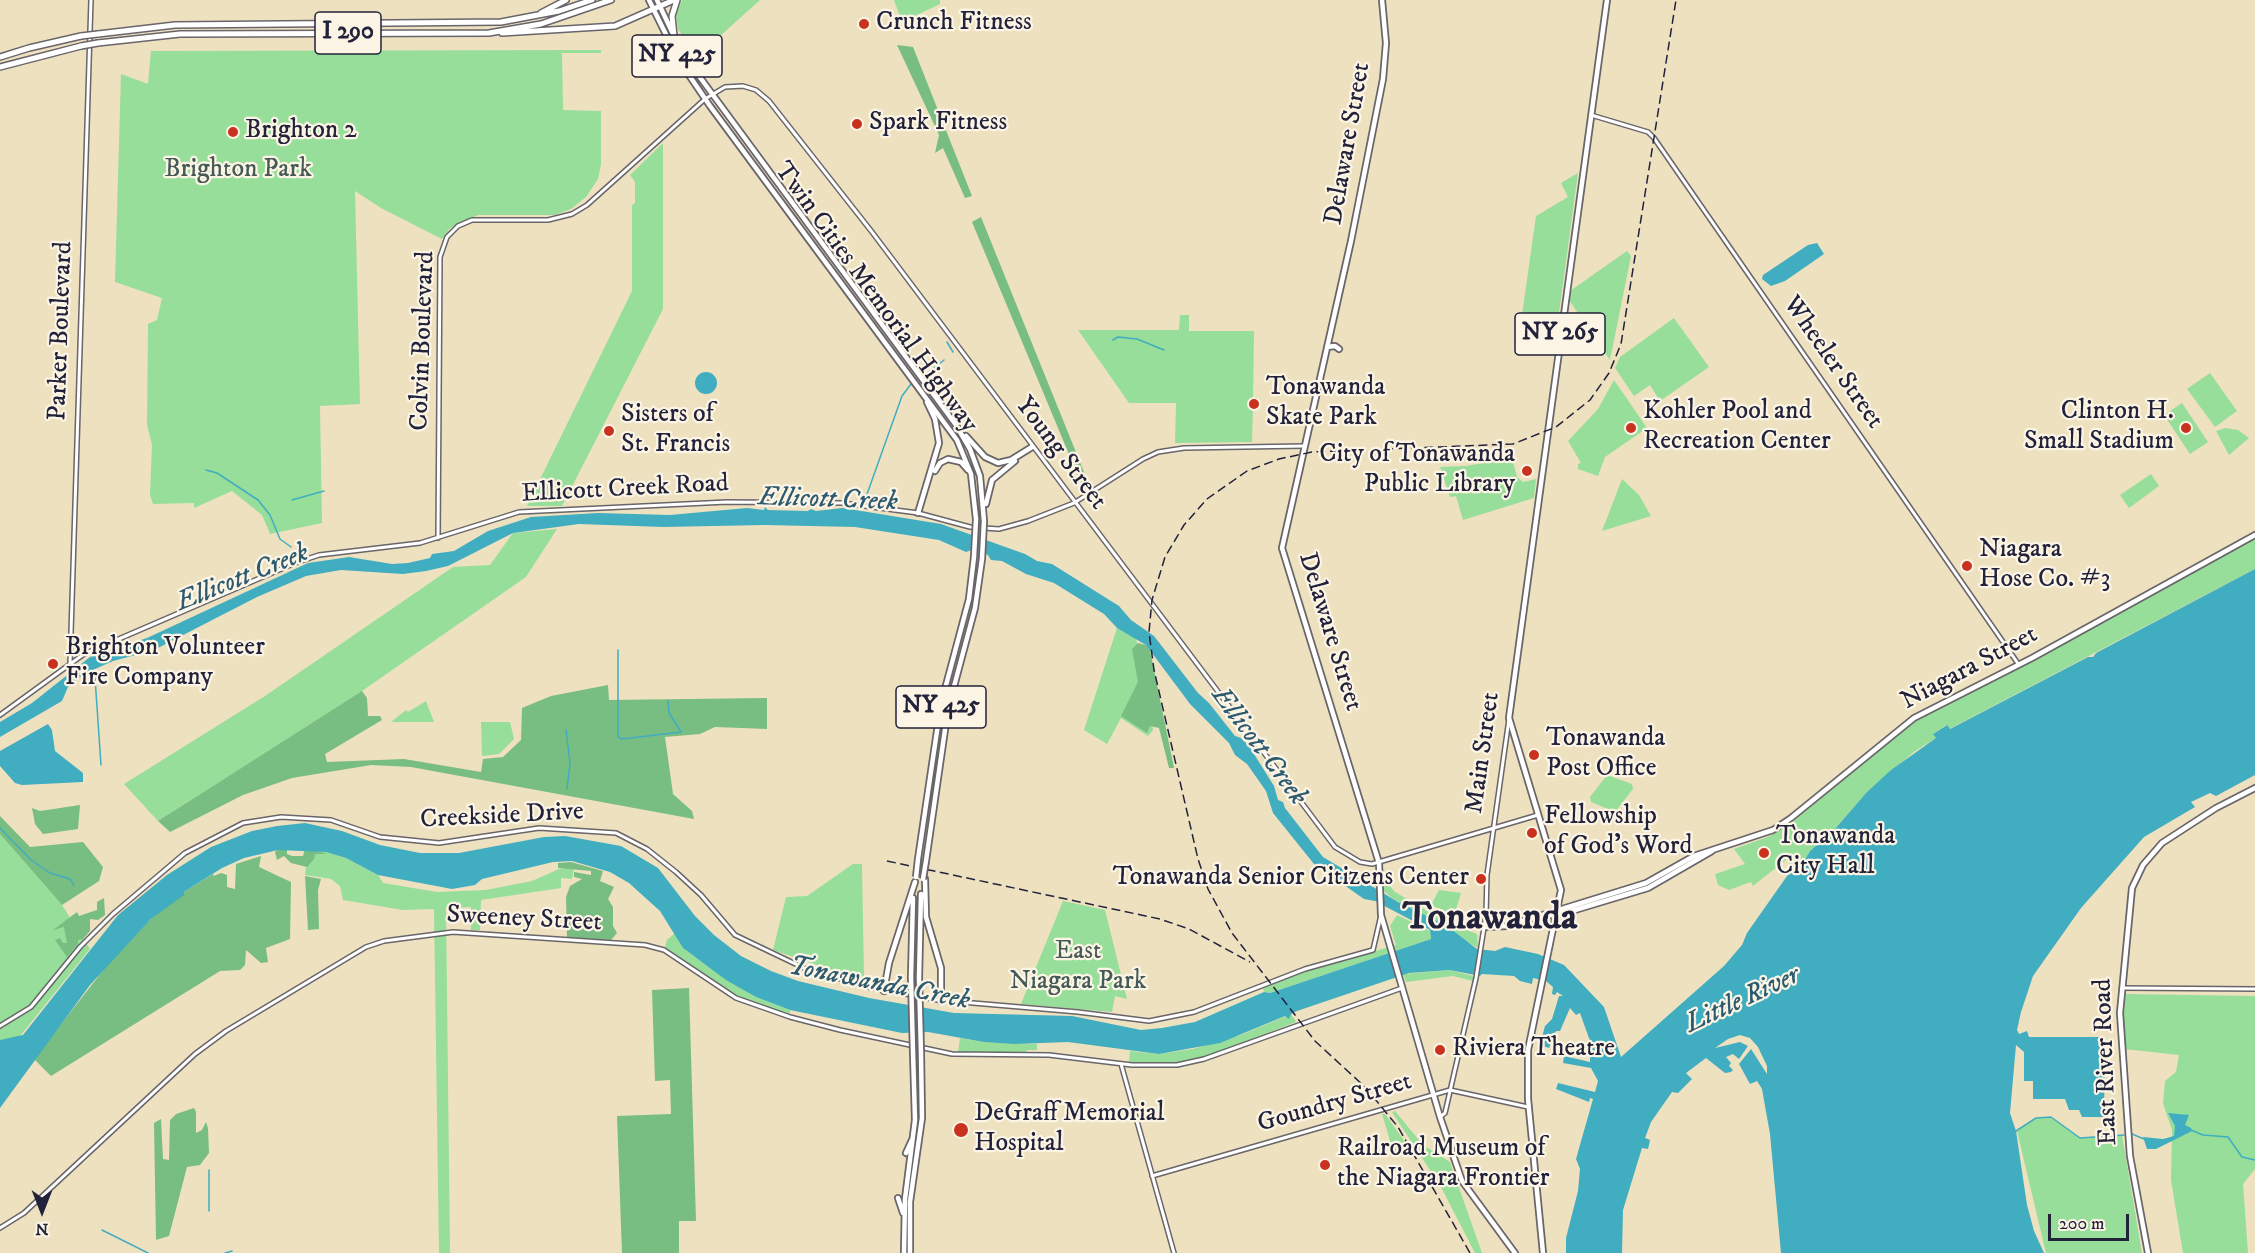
<!DOCTYPE html>
<html>
<head>
<meta charset="utf-8">
<style>
  body { margin:0 }
  #map { position:relative; width:2255px; height:1253px; overflow:hidden; background:#eee1c0; font-family:"IM FELL DW Pica",serif }
  canvas { display:block }
  .north { position:absolute; left:12px; top:1181px; width:60px; height:60px; -webkit-text-stroke:4px #fcf5e5; paint-order:stroke; rotate:180deg; font-size:16px; font-weight:700; line-height:24px; text-align:center; color:#22223b }
  .north::after { content:''; display:block; margin:auto; width:21px; height:27px; background:#22223b; clip-path:polygon(50% 0,100% 100%,50% 72%,0 100%) }
  .scale { position:absolute; left:2048px; top:1214px; width:81px; height:27px; box-sizing:border-box; border:3px solid #22223b; border-top:0; padding-left:8px; font-size:18px; line-height:21px; white-space:nowrap; color:#22223b; -webkit-text-stroke:4px #fcf5e5; paint-order:stroke }
</style>
</head>
<body>
<div id="map">
<canvas width="2255" height="1253"></canvas>
<div class="north">N</div>
<div class="scale">200 m</div>
</div>
<script>
const g = document.querySelector('canvas').getContext('2d');
g.lineJoin = 'round';
function fillPath(path, color) {
  g.fillStyle = color;
  g.fill(path, 'evenodd');
}
function toPath(rows) {
  const path = new Path2D();
  for (const r of rows) {
    if (r.length === 3) {
      path.moveTo(r[0] + r[2], r[1]);
      path.arc(r[0], r[1], r[2], 0, 2 * Math.PI);
      continue;
    }
    path.moveTo(r[0], r[1]);
    for (let i = 2; i < r.length; i += 2) path.lineTo(r[i], r[i + 1]);
  }
  return path;
}
function stroke(path, color, width, dash) {
  g.strokeStyle = color;
  g.lineWidth = width;
  g.lineCap = dash ? 'butt' : 'round';
  g.setLineDash(dash || []);
  g.stroke(path);
}
function label(font, color, halo, rows, align = 'center') {
  g.font = font + ' "IM FELL DW Pica",serif';
  g.lineWidth = 4.5;
  g.setLineDash([]);
  g.textBaseline = 'middle';
  g.strokeStyle = halo;
  g.fillStyle = color;
  for (const [text, x, y, turn = 0] of rows) {
    g.save();
    g.translate(x, y);
    g.rotate((+turn || 0) * Math.PI / 180);
    g.textAlign = isNaN(turn) ? turn : align;
    if (halo) g.strokeText(text, 0, 0);
    g.fillText(text, 0, 0);
    g.restore();
  }
}
const green = toPath([
  [682,0,760,0,719,37,702,42,692,50,678,29,676,14],
  [894,0,940,0,940,4,902,22],
  [601,50,601,53,562,53,563,110,601,111,601,164,598,179,586,197,571,209,555,215,478,215,450,228,442,239,381,208,355,191,360,404,320,406,322,523,270,534,262,515,232,491,194,508,194,503,153,504,150,495,152,445,147,425,148,324,157,320,162,298,115,282,121,74,148,84,151,51],
  [663,143,663,309,562,506,527,506,632,291,632,205,635,203,635,182,630,175],
  [1578,173,1556,335,1519,336,1536,216,1568,197,1561,183],
  [1627,251,1631,256,1610,360,1569,300,1570,291],
  [1180,315,1189,315,1189,331,1254,331,1253,397,1257,397,1257,410,1254,409,1253,405,1252,442,1175,443,1176,403,1129,403,1078,330,1179,330],
  [1674,318,1709,367,1660,401,1650,385,1634,396,1615,368,1620,357],
  [2210,373,2237,411,2215,427,2187,389],
  [1614,380,1647,428,1605,457,1598,476,1578,469,1578,464,1581,463,1568,441,1598,409],
  [2182,403,2208,442,2190,454,2164,415],
  [2225,428,2238,430,2249,438,2229,455,2216,431],
  [1512,458,1517,477,1523,482,1536,479,1534,498,1463,520,1456,496,1450,497,1440,467,1466,466],
  [2151,474,2159,486,2129,508,2120,495],
  [1622,479,1639,495,1651,516,1602,531],
  [557,529,526,577,362,691,158,821,124,784,265,696,453,567,490,565,513,533],
  [2255,537,2255,569,1949,729,1946,725,1934,733,1936,738,1915,751,1866,793,1835,829,1810,851,1803,863,1793,871,1787,859,1753,886,1751,882,1729,890,1718,885,1715,874,1745,864,1734,849,1770,836,1794,821,1912,722,2127,609],
  [1117,628,1136,638,1153,730,1148,736,1121,718,1107,744,1084,730],
  [426,701,434,722,391,722,406,710,408,712],
  [481,722,510,722,514,739,499,754,482,756],
  [1607,775,1632,784,1633,789,1615,812,1591,802,1590,797],
  [0,834,62,905,90,949,0,1061],
  [308,851,326,852,346,858,378,875,383,883,437,892,486,890,532,881,559,869,574,868,572,879,561,878,561,888,481,900,480,930,471,930,471,907,446,908,450,1253,439,1253,434,909,403,910,343,900,340,886,331,879,305,875],
  [853,864,862,864,864,977,861,980,773,950,786,897,807,896],
  [1385,869,1388,884,1395,892,1444,921,1477,934,1478,948,1392,898,1384,891],
  [1439,890,1461,893,1454,916,1431,905],
  [1063,901,1105,910,1127,999,1115,996,1112,1012,1021,1004],
  [1397,915,1430,931,1431,939,1270,993,1264,992,1263,988,1299,973,1396,945,1390,926],
  [675,933,683,948,699,960,756,997,790,1010,790,1017,736,998,664,950,667,940],
  [1450,970,1473,976,1473,981,1453,976,1406,982,1403,974],
  [2126,994,2255,996,2255,1169,2243,1184,2248,1253,2183,1253,2171,1180,2172,1130,2163,1103,2165,1081,2176,1072,2179,1055,2124,1049,2123,1018],
  [1291,1014,1296,1022,1210,1055,1177,1063,1129,1062,1130,1051,1159,1054,1193,1049,1241,1035],
  [960,1038,984,1042,1037,1044,1037,1050,1028,1050,1025,1052,958,1052],
  [1395,1111,1423,1145,1450,1162,1482,1253,1475,1253,1441,1187,1392,1112],
  [1382,1114,1385,1114,1410,1149,1394,1154],
  [2051,1117,2080,1138,2122,1135,2142,1253,2046,1253,2017,1131,2036,1118]
]);
const forest = toPath([
  [897,45,913,47,972,196,965,198,943,148,935,153,939,135],
  [981,217,1088,482,1081,483,972,222],
  [1138,643,1146,645,1150,650,1174,768,1169,768,1159,728,1150,726,1147,733,1121,716,1138,682,1132,649],
  [608,685,609,700,767,698,767,729,715,727,700,734,665,737,673,794,692,811,694,819,411,767,371,765,292,778,243,795,170,832,158,821,362,691,367,698,368,716,380,716,382,720,325,754,327,762,404,759,481,772,483,759,503,757,521,740,522,708,551,696],
  [80,805,78,829,43,834,35,824,32,808,40,811],
  [0,816,30,847,83,842,103,867,99,881,62,905,0,834],
  [281,846,287,847,287,854,292,856,303,856,305,849,310,849,327,854,315,854,314,859,307,867,291,863,284,856,277,860,275,852],
  [261,856,259,867,291,882,290,939,266,948,268,962,261,963,246,950,245,965,240,970,220,971,51,1076,34,1059,108,964,151,919,184,892,213,874,214,876,221,873,227,875,227,887,235,889,236,864],
  [571,862,603,871,600,881,614,887,608,899,613,907,613,926,617,933,611,940,567,937,566,897,570,886,582,879,574,877,574,872,591,875,591,871,558,868,558,863],
  [305,876,321,879,318,890,319,929,308,930],
  [104,898,105,915,98,920,90,919,90,931,83,939,78,940,78,944,67,957,55,940,60,938,63,943,67,943,64,927,53,930,77,912,79,916,97,910,97,902],
  [689,988,696,1221,679,1221,679,1253,622,1253,617,1116,671,1114,670,1080,655,1081,652,990],
  [194,1108,196,1112,196,1133,202,1130,206,1122,208,1128,209,1153,200,1165,187,1167,169,1236,156,1240,154,1123,161,1119,163,1159,169,1160,170,1120,176,1114]
]);
const water = toPath([
  [1817,243,1824,254,1785,281,1771,286,1762,279,1763,275,1808,245],
  [706,383,11],
  [765,507,768,510,808,511,811,509,816,511,843,508,941,524,1025,554,1037,561,1052,564,1119,606,1131,620,1154,636,1198,693,1209,703,1235,736,1241,738,1249,746,1274,786,1278,800,1283,802,1285,808,1323,857,1398,902,1447,926,1477,949,1495,951,1505,947,1538,954,1564,965,1604,1007,1621,1057,1724,966,1742,945,1747,933,1787,876,1803,863,1810,851,1835,829,1866,793,1891,770,1936,738,1933,734,1947,725,1950,729,2088,657,2093,657,2096,653,2255,569,2255,775,2216,796,2210,793,2191,802,2195,807,2144,837,2081,908,2033,976,2021,1012,2017,1030,2019,1034,2027,1031,2029,1037,2105,1037,2104,1117,2082,1117,2079,1110,2069,1110,2065,1099,2033,1099,2033,1081,2024,1081,2024,1052,2016,1045,2010,1113,2016,1131,2027,1205,2034,1231,2044,1253,1781,1253,1770,1134,1762,1089,1757,1081,1750,1084,1739,1064,1751,1049,1767,1074,1767,1066,1758,1047,1750,1038,1740,1035,1728,1039,1715,1048,1740,1042,1748,1046,1739,1059,1733,1054,1726,1057,1731,1063,1729,1066,1733,1070,1731,1072,1725,1073,1706,1058,1686,1073,1692,1079,1678,1093,1672,1092,1651,1122,1645,1138,1650,1140,1648,1149,1642,1148,1623,1210,1622,1253,1566,1253,1566,1238,1578,1191,1580,1169,1576,1159,1593,1099,1590,1098,1589,1102,1556,1089,1558,1083,1595,1092,1598,1081,1591,1068,1563,1063,1564,1056,1590,1062,1590,1041,1580,1013,1576,1015,1570,1008,1560,1031,1556,1031,1549,1048,1540,1045,1545,1026,1552,1019,1559,996,1563,996,1557,992,1555,995,1552,994,1553,987,1546,981,1533,978,1532,984,1520,981,1514,976,1482,974,1480,976,1450,970,1409,973,1297,1011,1291,1014,1289,1019,1285,1016,1220,1043,1159,1054,1068,1042,1015,1044,984,1042,928,1032,902,1033,790,1010,756,997,726,980,683,948,660,911,629,883,610,872,572,861,553,862,482,879,475,885,452,889,378,875,346,858,326,852,278,850,244,858,222,868,184,892,184,895,151,919,90,985,0,1108,0,1040,23,1035,118,915,167,875,211,847,252,831,277,826,305,823,342,831,380,845,420,853,459,853,544,837,565,836,621,846,658,868,695,916,714,935,741,956,771,971,798,981,869,998,954,1013,1072,1016,1141,1030,1162,1028,1195,1022,1264,992,1270,993,1431,939,1430,930,1375,901,1364,899,1314,864,1273,813,1266,791,1247,764,1235,755,1229,743,1190,704,1146,645,1117,628,1104,614,1054,583,1026,574,1002,561,991,560,988,555,974,549,966,552,939,540,855,527,765,525,663,527,579,524,513,533,448,566,426,571,403,574,341,570,306,576,257,597,154,650,113,661,84,674,68,687,62,701,0,737,0,722,32,703,90,657,147,638,308,563,349,557,392,564,408,563,430,558,432,554,454,551,488,531,531,517,598,513,670,515,747,508,764,510],
  [48,724,52,730,55,751,83,773,83,782,22,785,15,783,0,766,0,751],
  [2168,1113,2189,1115,2185,1125,2191,1128,2192,1131,2156,1149,2147,1149,2143,1137,2163,1139,2174,1136,2175,1126]
]);
const stream = toPath([
  [1113,340,1118,337,1137,339,1164,350],
  [947,342,953,352],
  [925,375,944,360],
  [206,470,217,473,258,500,270,515,280,539,291,547],
  [866,497,902,396,911,384],
  [292,500,324,491],
  [295,552,299,557],
  [618,650,618,737,622,739,681,732,669,713,668,701],
  [90,672,95,678,101,765],
  [566,730,570,763,567,789],
  [0,828,31,860,50,873,70,879,74,886],
  [2191,1130,2203,1135,2228,1137,2242,1157,2255,1160],
  [2016,1131,2036,1118,2051,1117,2080,1138,2124,1135],
  [2132,1134,2144,1139],
  [209,1170,209,1211],
  [102,1230,148,1253],
  [225,1253,232,1251]
]);
const minor = toPath([
  [1591,115,1648,132,1654,138,2019,665],
  [438,538,440,257,447,237,458,226,472,220,548,220,572,214,587,205,705,99,725,87,743,86,756,90,769,101,872,232,1335,847,1360,862,1372,864,1538,815],
  [70,664,91,0],
  [0,715,84,654,295,563,319,555,420,543,519,512,727,502,842,503,918,513,970,527,999,529,1028,521,1074,503,1143,459,1158,452,1184,448,1304,446],
  [2123,988,2255,989],
  [0,1026,31,1007,80,947,113,914,185,853,243,823,281,817,331,820,380,837,439,843,539,828,616,833,647,849,676,872,701,895,735,935,806,969,868,987,938,1000,1078,1012,1149,1021,1194,1012,1305,969,1373,950,1381,915],
  [1121,1064,1174,1253],
  [1440,1117,1445,1113,1476,978,1486,915,1487,875,1509,719],
  [1152,1176,1450,1090,1528,1107],
  [0,1228,24,1213,195,1054,226,1031,366,947,384,941,453,932,645,945,664,950,736,998,790,1017,840,1030,952,1054,1049,1055,1132,1065,1177,1065,1204,1059,1402,988]
]);
const major = toPath([
  [649,0,678,59,710,106,957,440,971,474,976,519],
  [657,0,674,36,699,76,956,425,970,449,980,476,984,521],
  [1382,0,1386,43,1383,79,1351,241,1282,548,1379,863,1381,915,1440,1117,1462,1181,1515,1253],
  [1327,347,1335,346,1339,349],
  [966,436,985,457,998,463,1011,460,1032,447],
  [935,471,940,463,948,459,961,462,968,470],
  [986,504,992,480,1015,461],
  [918,513,939,443,935,419,927,402],
  [918,859,941,704,969,599,974,557],
  [926,861,948,709,975,608,982,559],
  [925,879,926,917,941,968,941,1001],
  [1537,917,1565,913,1648,888,1712,851],
  [1485,927,1507,926,1646,883,1694,856,1773,830,1791,818,1914,718,2032,658,2255,535],
  [911,977,913,898],
  [919,978,921,894],
  [884,991,889,963,915,882],
  [906,1153,912,1140],
  [898,1198,903,1213],
  [904,1253,905,1199,915,1120,913,1052],
  [910,1253,910,1202,922,1118,921,1053],
  [1543,1253,1528,1099,1528,1050,1561,890,1509,718,1607,0],
  [2148,1253,2130,1156,2120,1013,2132,888,2143,865,2162,843,2216,808,2255,788]
]);
const highway = toPath([
  [541,13,566,0],
  [502,33,615,26,674,0],
  [98,34,175,25,501,22,559,11,592,0],
  [674,36,672,16,677,0],
  [98,43,180,34,489,33,541,24,611,0],
  [0,57,29,48,81,36],
  [0,67,81,46]
]);
const rail = toPath([
  [887,861,1160,919,1189,929,1250,962],
  [1470,1253,1398,1127,1365,1087,1315,1041,1232,933,1208,889,1198,859,1154,670,1149,632,1152,600,1165,557,1184,525,1207,499,1247,471,1279,459,1312,452,1513,444,1556,427,1590,400,1609,373,1621,344,1676,0]
]);
const majorBridge = toPath([
  [974,557,976,519],
  [982,559,984,521],
  [916,877,918,859],
  [923,879,926,861],
  [911,977,913,1052],
  [919,978,921,1053]
]);
const highwayBridge = toPath([
  [81,36,98,34],
  [81,46,98,43]
]);
const markers = [
  [864,24,6,"#c8321e"],
  [857,124,6,"#c8321e"],
  [233,132,6,"#c8321e"],
  [1254,404,6,"#c8321e"],
  [1631,428,6,"#c8321e"],
  [2186,428,6,"#c8321e"],
  [609,431,6,"#c8321e"],
  [1527,471,6,"#c8321e"],
  [1967,566,6,"#c8321e"],
  [53,664,6,"#c8321e"],
  [1534,755,6,"#c8321e"],
  [1532,833,6,"#c8321e"],
  [1764,853,6,"#c8321e"],
  [1481,879,6,"#c8321e"],
  [1440,1050,6,"#c8321e"],
  [961,1130,8,"#c8321e"],
  [1325,1165,6,"#c8321e"]
];
const shields = [
  [348,33,66],
  [677,56,90],
  [1560,334,90],
  [941,707,90]
];
const shieldNames = [
  ["I 290",348,33],
  ["NY 425",677,56],
  ["NY 265",1560,334],
  ["NY 425",941,707]
];
const poiNames = [
  ["Crunch Fitness",876,24],
  ["Spark Fitness",869,124],
  ["Brighton 2",245,132],
  ["Tonawanda",1266,389],
  ["Skate Park",1266,419],
  ["Kohler Pool and",1643,413],
  ["Recreation Center",1643,443],
  ["Clinton H.",2174,413,"right"],
  ["Small Stadium",2174,443,"right"],
  ["Sisters of",621,416],
  ["St. Francis",621,446],
  ["City of Tonawanda",1515,456,"right"],
  ["Public Library",1515,486,"right"],
  ["Niagara",1979,551],
  ["Hose Co. #3",1979,581],
  ["Brighton Volunteer",65,649],
  ["Fire Company",65,679],
  ["Tonawanda",1546,740],
  ["Post Office",1546,770],
  ["Fellowship",1544,818],
  ["of God's Word",1544,848],
  ["Tonawanda",1776,838],
  ["City Hall",1776,868],
  ["Tonawanda Senior Citizens Center",1469,879,"right"],
  ["Riviera Theatre",1452,1050],
  ["DeGraff Memorial",974,1115],
  ["Hospital",974,1145],
  ["Railroad Museum of",1337,1150],
  ["the Niagara Frontier",1337,1180]
];
const streetNames = [
  ["Delaware Street",1349,144,-80],
  ["Twin Cities Memorial Highway",875,298,54],
  ["Parker Boulevard",62,331,-88],
  ["Colvin Boulevard",424,341,-88],
  ["Wheeler Street",1832,363,55],
  ["Young Street",1060,454,53],
  ["Ellicott Creek Road",625,490,-3],
  ["Delaware Street",1329,632,73],
  ["Niagara Street",1970,669,-28],
  ["Main Street",1484,753,-82],
  ["Creekside Drive",502,817,-3],
  ["Sweeney Street",524,920,3],
  ["East River Road",2107,1062,-92],
  ["Goundry Street",1335,1104,-16]
];
const parkNames = [
  ["Brighton Park",238,171],
  ["East",1078,953],
  ["Niagara Park",1078,983]
];
const waterNames = [
  ["Ellicott Creek",828,501,2],
  ["Ellicott Creek",243,579,-22],
  ["Ellicott Creek",1258,747,53],
  ["Tonawanda Creek",879,985,11],
  ["Little River",1743,1001,-25]
];
const townNames = [
  ["Tonawanda",1490,920]
];
fillPath(green, '#96de99');
fillPath(forest, '#78bd81');
fillPath(water, '#41adc0');
stroke(stream, '#41adc0', 1.5);
stroke(minor, '#69656a', 6);
stroke(major, '#69656a', 8);
stroke(highway, '#69656a', 8);
stroke(minor, '#fff', 3);
stroke(major, '#fff', 4.5);
stroke(highway, '#fff', 5);
stroke(rail, '#22223b', 1.5, [9, 4.5]);
stroke(majorBridge, '#69656a', 8, []);
stroke(highwayBridge, '#69656a', 8, []);
stroke(majorBridge, '#fff', 4.5);
stroke(highwayBridge, '#fff', 5);
for (const [x, y, r, color] of markers) {
  const dot = new Path2D();
  dot.arc(x, y, r, 0, 2 * Math.PI);
  g.fillStyle = color;
  g.fill(dot);
  stroke(dot, '#fcf5e5', 2);
}
for (const [x, y, w] of shields) {
  const box = new Path2D();
  box.roundRect(x - w / 2, y - 21, w, 42, 4.5);
  g.fillStyle = '#fcf5e5';
  g.fill(box);
  stroke(box, '#22223b', 1.5);
}
label('bold 24px', '#22223b', null, shieldNames);
label('26px', '#22223b', '#fcf5e5', poiNames, 'left');
label('26px', '#22223b', '#fcf5e5', streetNames);
label('26px', '#455a57', '#fcf5e5', parkNames);
label('italic 27px', '#2e5a70', '#fcf5e5', waterNames);
label('bold 38px', '#22223b', '#fcf5e5', townNames);
</script>
</body>
</html>
